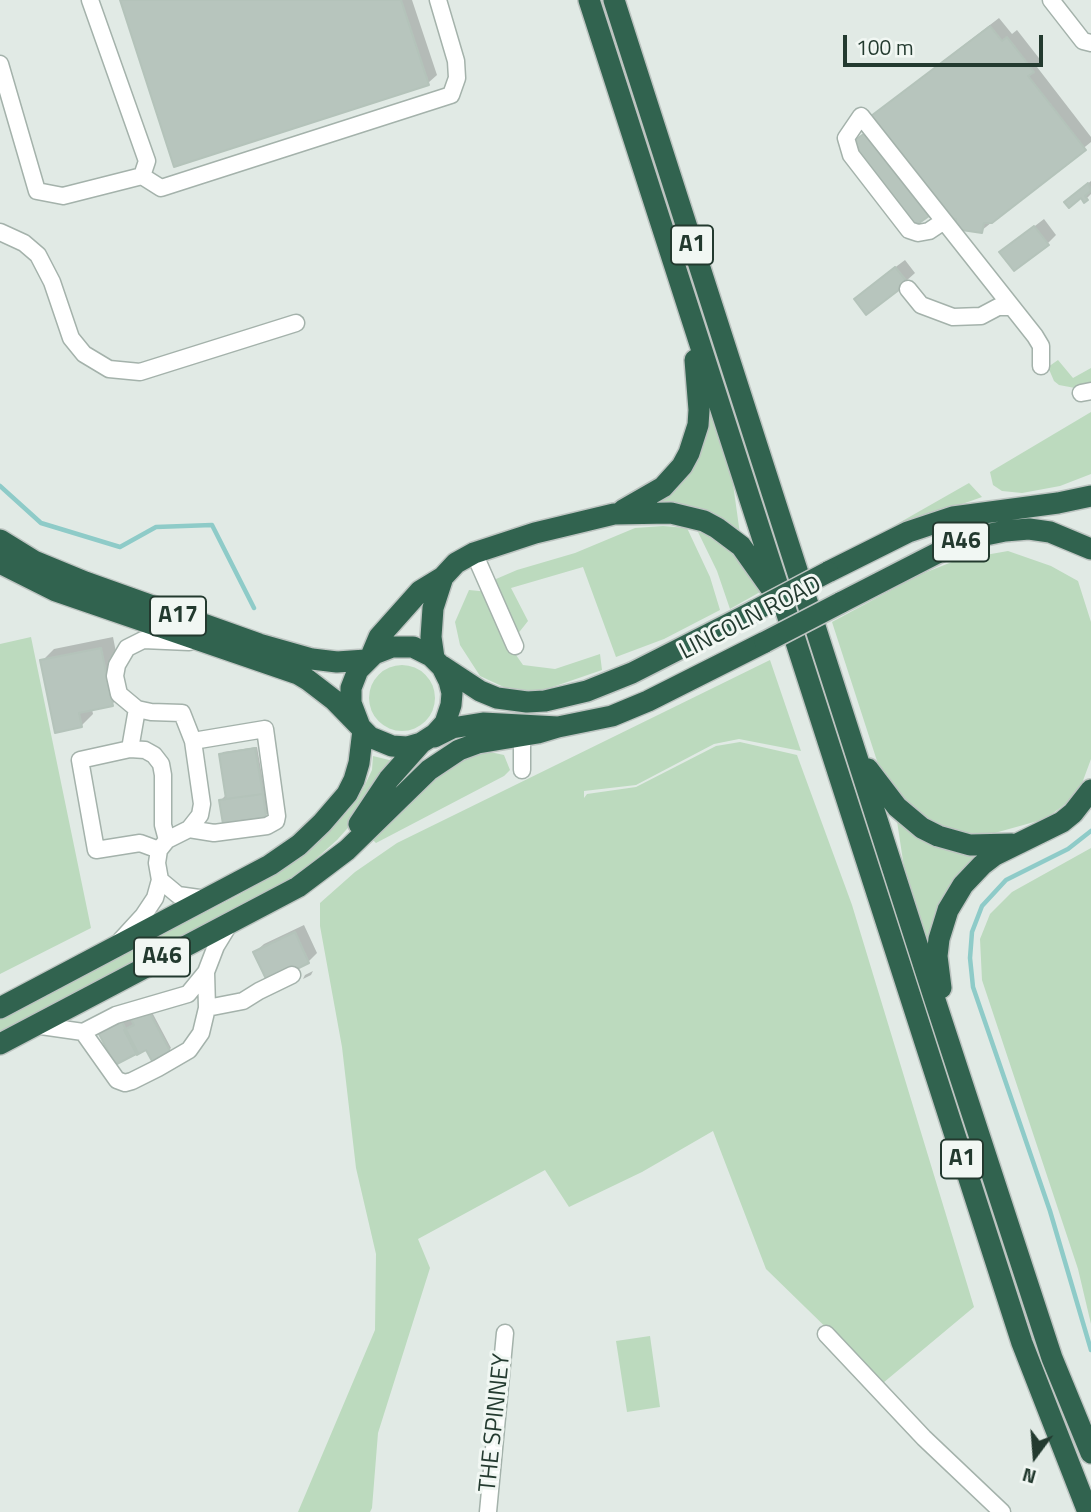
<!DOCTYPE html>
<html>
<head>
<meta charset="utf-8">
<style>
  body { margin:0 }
  #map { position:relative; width:1091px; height:1512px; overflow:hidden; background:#e1eae5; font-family:"Titillium Web",sans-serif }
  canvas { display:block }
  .north { position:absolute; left:1000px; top:1421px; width:70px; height:70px; -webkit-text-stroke:5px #f1f7f3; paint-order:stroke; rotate:196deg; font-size:19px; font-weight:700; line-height:28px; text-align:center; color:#233a2f }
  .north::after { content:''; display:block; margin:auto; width:24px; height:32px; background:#233a2f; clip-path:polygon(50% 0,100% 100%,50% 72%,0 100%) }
  .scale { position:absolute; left:843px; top:35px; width:200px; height:32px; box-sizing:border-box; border:4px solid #233a2f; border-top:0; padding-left:9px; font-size:21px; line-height:24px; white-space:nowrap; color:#233a2f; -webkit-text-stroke:5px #f1f7f3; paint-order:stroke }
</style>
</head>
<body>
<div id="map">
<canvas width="1091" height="1512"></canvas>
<div class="north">N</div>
<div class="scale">100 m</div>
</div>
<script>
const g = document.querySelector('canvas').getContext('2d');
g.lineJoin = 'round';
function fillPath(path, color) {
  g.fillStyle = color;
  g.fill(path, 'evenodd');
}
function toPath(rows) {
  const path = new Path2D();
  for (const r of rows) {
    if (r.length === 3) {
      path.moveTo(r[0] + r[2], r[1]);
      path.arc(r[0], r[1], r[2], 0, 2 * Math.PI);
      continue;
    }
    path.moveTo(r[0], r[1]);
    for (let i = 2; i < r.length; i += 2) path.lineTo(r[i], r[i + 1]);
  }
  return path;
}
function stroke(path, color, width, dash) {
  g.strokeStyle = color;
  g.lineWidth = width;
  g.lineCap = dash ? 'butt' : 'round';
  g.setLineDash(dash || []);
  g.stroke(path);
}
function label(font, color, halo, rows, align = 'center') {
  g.font = font + ' "Titillium Web",sans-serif';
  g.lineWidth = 6;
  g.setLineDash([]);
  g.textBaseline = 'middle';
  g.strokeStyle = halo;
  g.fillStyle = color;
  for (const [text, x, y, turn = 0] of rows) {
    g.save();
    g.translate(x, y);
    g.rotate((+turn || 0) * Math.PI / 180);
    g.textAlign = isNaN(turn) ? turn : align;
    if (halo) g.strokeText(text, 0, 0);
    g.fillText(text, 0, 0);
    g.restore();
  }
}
const green = toPath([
  [1058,360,1073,378,1091,368,1091,383,1075,388,1059,385,1054,381,1048,367],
  [709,404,733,484,740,534,656,505,655,501],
  [1091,412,1091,474,1060,486,1022,493,1002,491,993,485,990,472],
  [969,483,982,497,883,532],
  [663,526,687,528,710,577,720,610,664,639,616,657,583,567,511,588,528,621,509,645,523,665,555,669,600,654,602,670,541,691,508,689,480,676,460,645,455,622,469,590,489,592,496,579,517,570,575,553,635,528],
  [698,532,704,533,733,552,760,592,730,609,717,571],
  [1008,551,1051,566,1078,581,1091,622,1091,759,1081,786,1071,800,1045,819,991,834,953,833,919,817,889,783,878,764,832,622,919,575,957,560],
  [31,637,91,928,0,974,0,644],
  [770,660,801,751,739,739,714,744,636,785,584,791,584,798,587,794,636,787,716,746,740,742,797,755,852,905,974,1307,883,1383,766,1269,713,1131,642,1172,569,1207,545,1170,418,1239,430,1268,378,1433,372,1508,370,1512,298,1512,375,1330,376,1254,356,1168,342,1047,320,926,320,903,355,872,397,843],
  [402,698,33],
  [490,752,504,755,510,770,504,776,376,843,369,836,453,760],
  [373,756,393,761,354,821,337,840,300,873,276,888,0,1033,0,1018,239,895,302,855,348,811,364,787,372,770],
  [897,821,990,852,929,950,905,874],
  [1091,848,1091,1324,1078,1269,982,980,980,939,990,914,1012,892],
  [650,1336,660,1407,627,1412,616,1341]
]);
const shadow = toPath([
  [122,0,412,0,437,75,428,83],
  [999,18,1012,34,1017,30,1042,62,1037,67,1091,137,1091,142,981,231,958,217,882,108],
  [875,125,937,206,916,224,853,144],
  [1091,181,1091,194,1085,200,1082,196,1066,202],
  [1044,219,1056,235,1047,244,1001,252],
  [905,260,915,273,906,281,865,290],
  [113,637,124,693,112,704,92,709,93,714,81,726,42,661,54,649],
  [257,747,264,787,271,786,274,807,265,816,221,800,227,794,221,755,223,752],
  [304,925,317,953,308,962,255,952,264,944],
  [313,971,311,975,303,979,305,975],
  [145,999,171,1048,169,1050,147,1048,100,1032]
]);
const stream = toPath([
  [0,486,41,523,120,547,156,527,212,525,254,608],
  [1091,831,1068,849,1006,880,982,906,972,932,970,958,973,987,1050,1211,1091,1350]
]);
const building = toPath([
  [120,0,401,0,429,85,174,167,120,0],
  [990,26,1002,41,1007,37,1034,72,1028,76,1086,150,992,223,984,223,982,233,955,229,956,219,949,218,871,116,990,26],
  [865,133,929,216,915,226,851,143,865,133],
  [1088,183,1091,191,1085,196,1088,200,1084,203,1081,198,1069,208,1064,202,1088,183],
  [1034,226,1049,245,1014,271,999,252,1034,226],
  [895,267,908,283,866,315,854,299,895,267],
  [101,648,113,706,79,713,82,727,55,733,40,660,101,648],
  [255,748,263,794,226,799,219,754,255,748],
  [263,794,266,817,223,824,219,800,263,794],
  [295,932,309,963,268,983,253,952,295,932],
  [143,1000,170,1051,152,1061,146,1050,137,1055,124,1030,134,1025,126,1009,143,1000],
  [121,1020,138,1053,115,1065,98,1032,121,1020]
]);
const minor = toPath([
  [1051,0,1083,41,1091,43],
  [0,64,37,191,63,196,142,176,147,161,90,0],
  [142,176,161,188,451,95,457,78,456,61,438,0],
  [944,221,929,231,918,233,909,230,851,155,846,138,861,116,1035,336,1041,346,1041,366],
  [0,232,24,243,38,255,52,282,71,338,84,354,109,369,140,372,296,323],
  [908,289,921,305,953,317,981,316,998,307,1011,307],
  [1081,393,1091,391],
  [474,553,515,646],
  [130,749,137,709],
  [522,770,522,735],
  [189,829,214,833,267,826,276,821,277,816,265,729,193,741,182,713,151,712,137,709,119,694,115,676,117,665,127,648,143,640,189,642],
  [159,850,140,843,96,850,80,760,130,749,145,750,154,755,161,764,163,775,163,825,167,840],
  [160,880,178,895,206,899],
  [121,940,143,916,155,898,160,880,157,863,159,850,167,840,189,829,200,815,202,804,193,741],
  [207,1008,243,1001,259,991,292,975],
  [34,1025,83,1032,116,1015,188,994,206,972,216,946,230,923],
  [83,1032,117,1080,125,1083,132,1081,158,1068,189,1050,201,1033,207,1008,206,972],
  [826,1334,924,1438,1002,1512],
  [488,1512,505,1333]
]);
const highway = toPath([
  [589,0,1022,1343,1088,1512],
  [614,0,934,997,1052,1358,1091,1453],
  [623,510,663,487,682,466,689,453,698,425,699,410,695,360],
  [0,540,34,561,85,582,259,644,312,659,337,662,366,660],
  [0,563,56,591,298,674,308,680,334,700,370,737,392,746,407,747,421,743,435,734,445,723,451,705,452,693,449,681,442,667,431,656,413,647,392,647,374,654,358,670,351,688,351,703,359,724],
  [828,572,908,532,953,517,1058,503,1091,496],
  [840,603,949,547,971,538,1005,531,1029,529,1050,532,1091,549],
  [371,656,379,637,420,591,443,577,456,563,474,553,535,533,614,514,671,513,704,521,717,528,741,546,770,587],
  [434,658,431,637,433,608,443,577],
  [442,666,480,691,497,698,527,702,545,701,587,691,632,673,754,611],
  [434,737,452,728,483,723,558,727,612,716,648,701,765,642],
  [868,769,897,807,922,828,938,836,970,845,1012,844],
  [359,824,389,779,421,743],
  [941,988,937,956,939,939,948,910,963,885,982,865,995,855,1062,822,1073,813,1091,790],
  [0,1008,270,865,299,845,322,823,347,794,354,780,359,763,363,730],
  [0,1044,298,887,347,850,429,770,459,750,478,743,538,733,558,727]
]);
const highwayBridge = toPath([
  [754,611,828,572],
  [765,642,840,603]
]);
const shields = [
  [692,245,42],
  [961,542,56],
  [178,616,56],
  [162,957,56],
  [962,1159,42]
];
const shieldNames = [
  ["A1",692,245],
  ["A46",961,542],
  ["A17",178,616],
  ["A46",162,957],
  ["A1",962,1159]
];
const streetNames = [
  ["LINCOLN ROAD",751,619,-27],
  ["THE SPINNEY",496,1423,-84]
];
fillPath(green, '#bcdabe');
fillPath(shadow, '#0003');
stroke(stream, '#8ecbc8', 4.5);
fillPath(building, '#b7c5bd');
stroke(building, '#b4c3ba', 2);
stroke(minor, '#a4b2ab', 19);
stroke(highway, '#bdc4c1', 24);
stroke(minor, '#fff', 16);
stroke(highway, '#31634f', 21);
stroke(highwayBridge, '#bdc4c1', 24, []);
stroke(highwayBridge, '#31634f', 21);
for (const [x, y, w] of shields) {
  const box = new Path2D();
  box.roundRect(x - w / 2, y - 19.5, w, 39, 5);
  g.fillStyle = '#f1f7f3';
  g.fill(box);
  stroke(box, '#233a2f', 2);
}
label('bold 23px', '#233a2f', null, shieldNames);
label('24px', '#233a2f', '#f1f7f3', streetNames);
</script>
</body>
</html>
